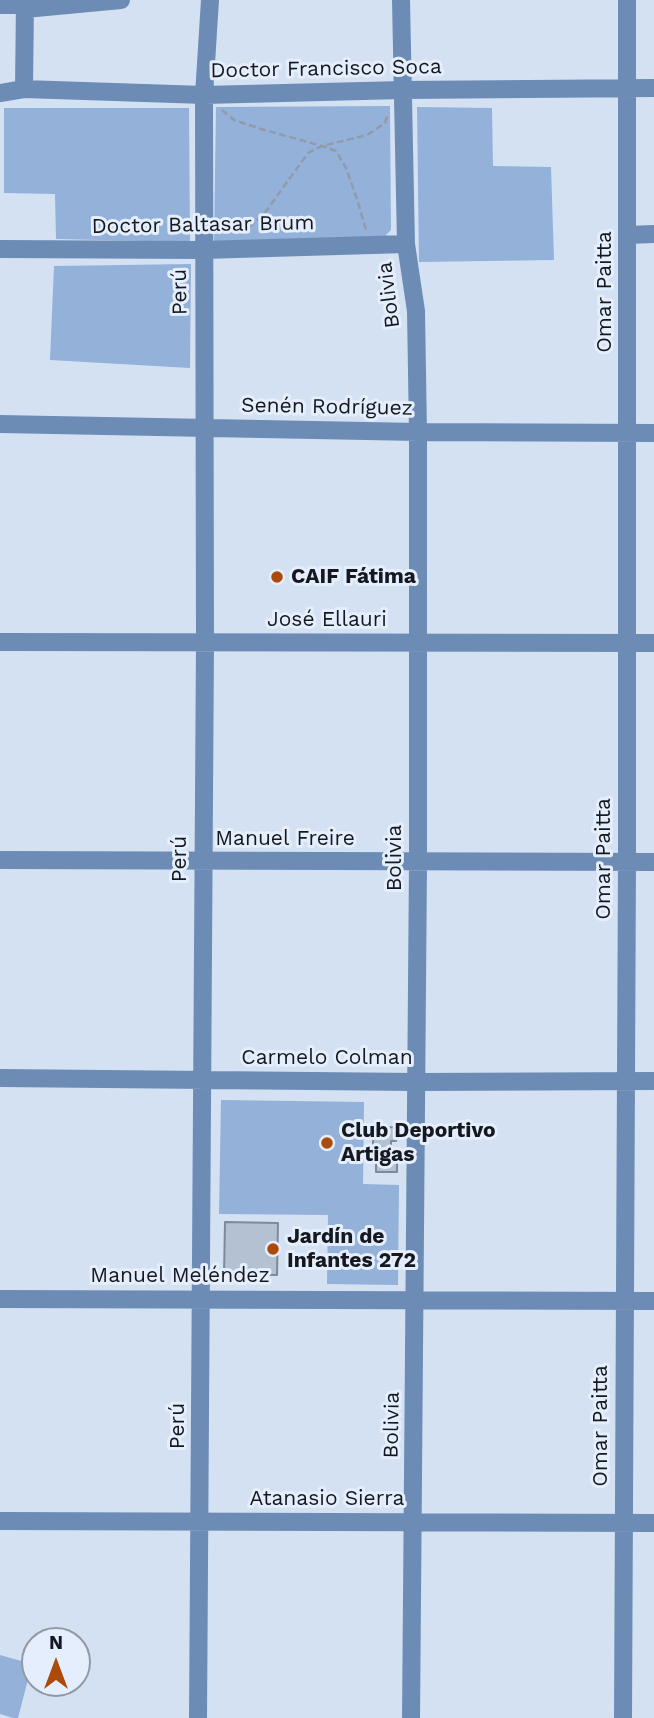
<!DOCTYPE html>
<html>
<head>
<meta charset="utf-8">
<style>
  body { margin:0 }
  #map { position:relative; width:654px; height:1718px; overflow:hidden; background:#d4e1f3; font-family:"Work Sans",sans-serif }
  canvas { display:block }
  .north { position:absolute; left:21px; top:1627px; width:70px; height:70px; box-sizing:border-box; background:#e4eefc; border:2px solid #9199a4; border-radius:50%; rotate:0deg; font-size:19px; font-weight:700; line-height:28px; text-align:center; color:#15191f }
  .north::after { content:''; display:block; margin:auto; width:24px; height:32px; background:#ac4a0b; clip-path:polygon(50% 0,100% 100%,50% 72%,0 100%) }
</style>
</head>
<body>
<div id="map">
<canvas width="654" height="1718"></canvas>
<div class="north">N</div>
</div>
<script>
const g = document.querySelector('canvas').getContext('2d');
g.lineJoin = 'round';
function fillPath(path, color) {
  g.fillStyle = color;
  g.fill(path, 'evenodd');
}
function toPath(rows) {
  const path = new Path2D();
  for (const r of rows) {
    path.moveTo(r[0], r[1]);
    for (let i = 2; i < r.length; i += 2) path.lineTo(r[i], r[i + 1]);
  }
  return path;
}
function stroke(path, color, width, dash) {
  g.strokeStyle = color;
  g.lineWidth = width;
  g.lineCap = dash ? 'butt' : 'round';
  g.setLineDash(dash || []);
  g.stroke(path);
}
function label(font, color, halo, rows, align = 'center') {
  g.font = font + ' "Work Sans",sans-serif';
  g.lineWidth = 6;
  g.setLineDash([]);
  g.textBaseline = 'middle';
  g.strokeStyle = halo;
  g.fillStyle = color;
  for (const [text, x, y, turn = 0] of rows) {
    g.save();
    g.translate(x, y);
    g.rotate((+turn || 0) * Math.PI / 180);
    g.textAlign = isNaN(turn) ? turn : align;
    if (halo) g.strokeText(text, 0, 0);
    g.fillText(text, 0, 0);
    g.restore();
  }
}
const green = toPath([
  [390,106,391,230,379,242,214,241,216,107],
  [417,107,492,108,493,166,551,167,554,260,419,262],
  [4,108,189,108,190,242,56,239,55,194,4,193],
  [191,264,190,368,50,360,54,266],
  [221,1100,364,1102,363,1184,399,1185,398,1285,327,1284,328,1215,219,1214],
  [0,1655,32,1664,18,1718,13,1718,0,1714]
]);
const building = toPath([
  [396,1127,396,1141,391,1141,391,1159,397,1159,397,1172,376,1172,376,1159,373,1159,373,1139,376,1139,376,1128,396,1127],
  [225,1222,278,1223,277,1275,224,1274,225,1222]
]);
const path = toPath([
  [222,110,234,120,261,129,322,146,336,151,346,168,357,199,366,230],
  [241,234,264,214,308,153,322,146,367,135,385,123,388,113]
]);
const minor = toPath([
  [401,0,406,244,416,311,418,432,418,862,411,1718],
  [0,5,25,5],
  [25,9,121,0],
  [24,89,25,0],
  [0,93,24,89,204,95,402,90,654,88],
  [627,235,654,234],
  [0,249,203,250,406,244],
  [0,424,418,432,654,433],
  [0,642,654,643],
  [0,860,654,862],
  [0,1078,416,1082,654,1081],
  [0,1299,654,1301],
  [0,1521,654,1523],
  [198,1718,205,643,204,95,210,0],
  [623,1718,627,862,627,0]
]);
const markers = [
  [277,577,7,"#ac4a0b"],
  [327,1143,7,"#ac4a0b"],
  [273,1249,7,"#ac4a0b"]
];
const streetNames = [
  ["Doctor Francisco Soca",326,69,-1],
  ["Doctor Baltasar Brum",203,225,-1],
  ["Perú",180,292,-91],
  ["Omar Paitta",605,292,-90],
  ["Bolivia",389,295,-97],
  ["Senén Rodríguez",327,407,1],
  ["José Ellauri",327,620],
  ["Manuel Freire",285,839],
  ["Bolivia",395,858,-90],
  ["Perú",180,859,-90],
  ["Omar Paitta",604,859,-90],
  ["Carmelo Colman",327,1058],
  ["Manuel Meléndez",180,1276],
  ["Bolivia",392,1425,-89],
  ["Perú",178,1426,-90],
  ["Omar Paitta",601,1426,-90],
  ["Atanasio Sierra",327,1499]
];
const poiNames = [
  ["CAIF Fátima",291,577],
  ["Club Deportivo",341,1131],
  ["Artigas",341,1155],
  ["Jardín de",287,1237],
  ["Infantes 272",287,1261]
];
fillPath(green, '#93b1d9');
fillPath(building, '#b4c1d2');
stroke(building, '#7e8a9a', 2);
stroke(path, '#919ba9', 2.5, [7, 3.5]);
stroke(minor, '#6c8cb6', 18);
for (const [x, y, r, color] of markers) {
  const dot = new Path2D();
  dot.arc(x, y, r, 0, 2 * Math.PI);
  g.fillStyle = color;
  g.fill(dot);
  stroke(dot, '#e4eefc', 2.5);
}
label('21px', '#15191f', '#e4eefc', streetNames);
label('bold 21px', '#15191f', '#e4eefc', poiNames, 'left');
</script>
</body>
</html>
